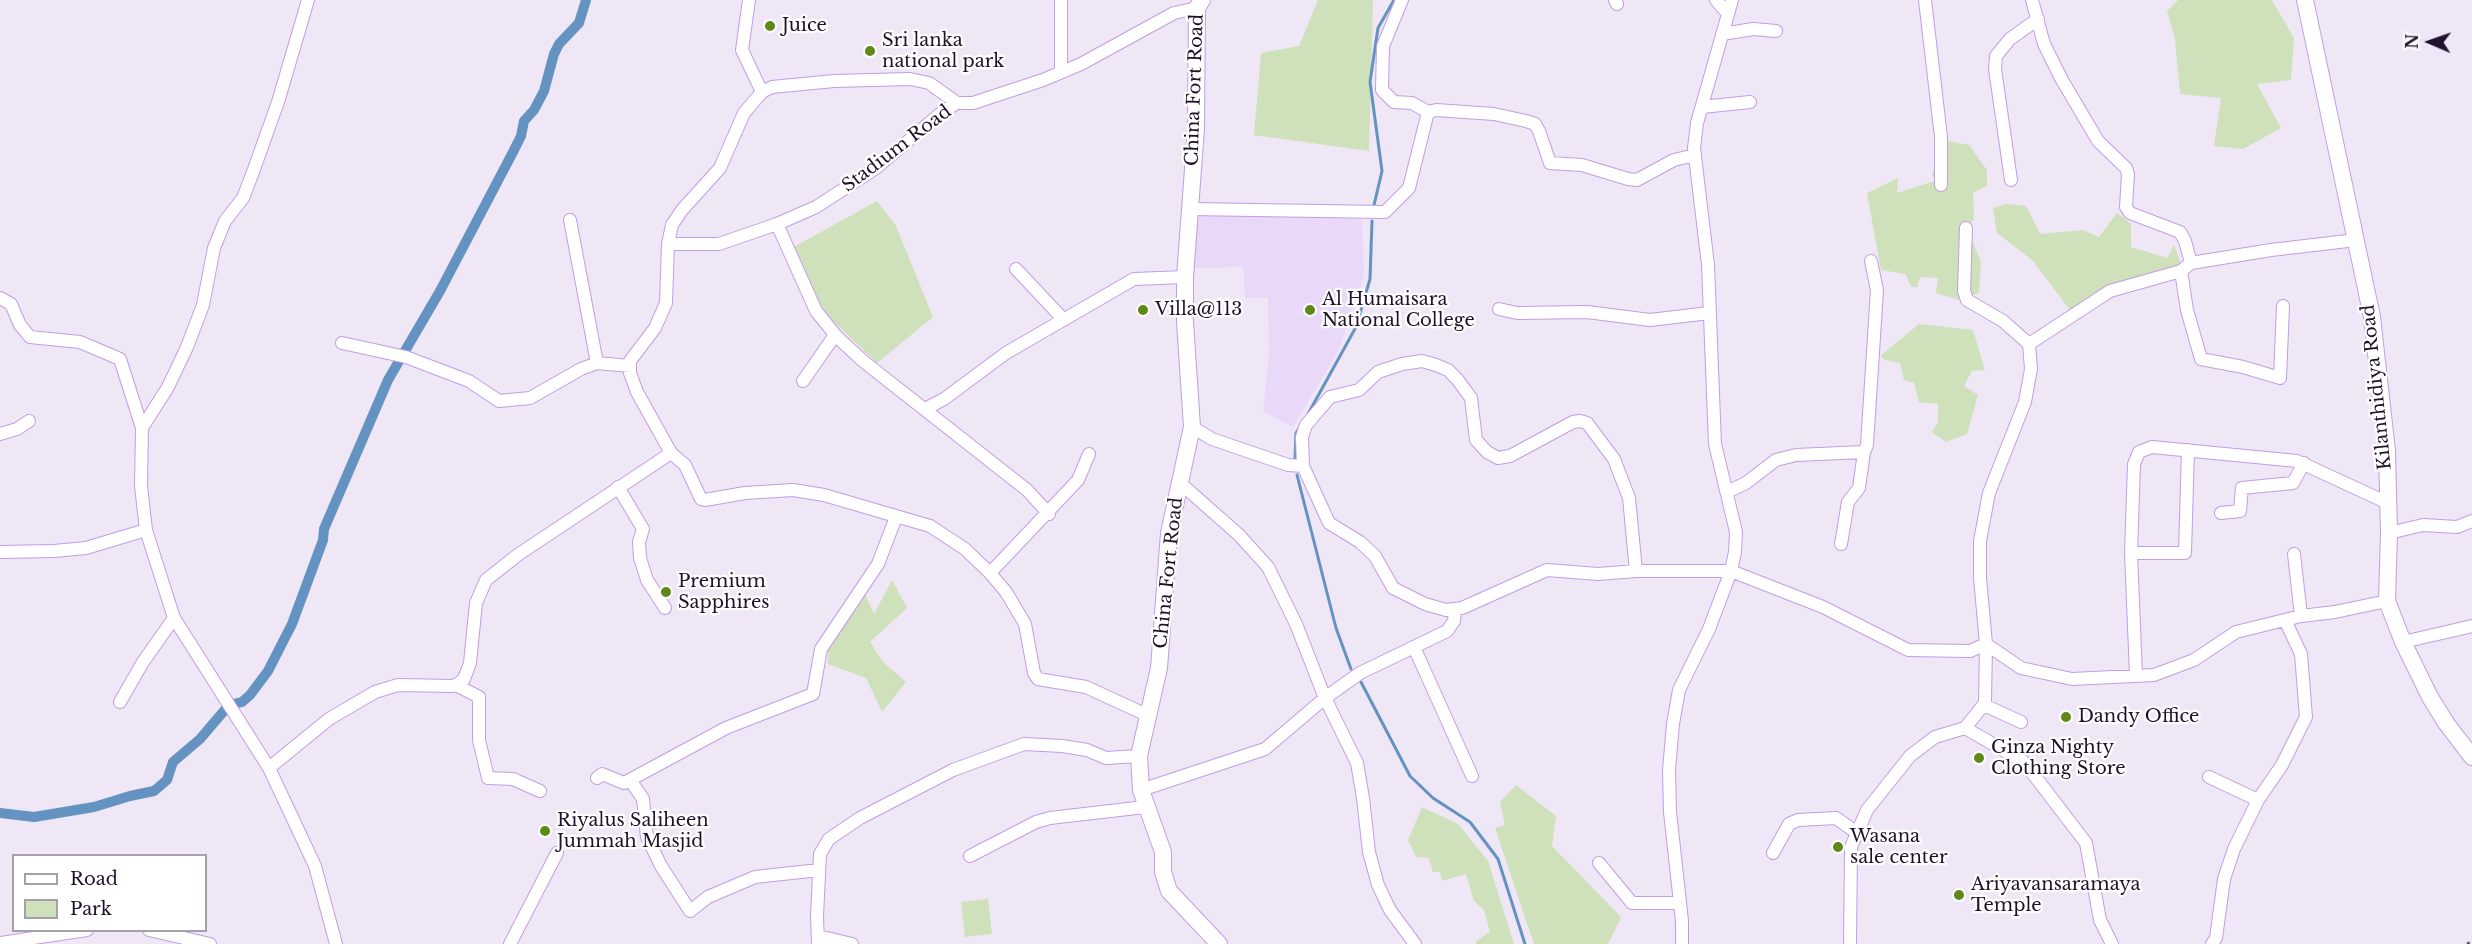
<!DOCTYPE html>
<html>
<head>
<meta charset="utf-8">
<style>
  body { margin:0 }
  #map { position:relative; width:2472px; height:944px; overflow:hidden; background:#efe7f6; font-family:"Libre Baskerville",serif }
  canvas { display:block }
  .legend { position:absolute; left:12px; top:854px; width:195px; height:78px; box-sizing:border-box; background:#fff; border:2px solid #a6a0ab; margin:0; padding:8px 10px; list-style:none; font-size:18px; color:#20112c }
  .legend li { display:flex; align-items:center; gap:12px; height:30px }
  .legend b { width:30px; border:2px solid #a6a0ab }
  .north { position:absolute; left:2400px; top:12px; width:60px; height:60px; -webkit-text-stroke:4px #fff; paint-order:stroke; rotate:272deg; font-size:16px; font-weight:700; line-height:24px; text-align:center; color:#20112c }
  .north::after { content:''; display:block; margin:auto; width:21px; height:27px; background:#20112c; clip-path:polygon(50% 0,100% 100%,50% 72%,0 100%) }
</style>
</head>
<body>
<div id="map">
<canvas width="2472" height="944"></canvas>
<ul class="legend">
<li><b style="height:8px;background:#fff"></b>Road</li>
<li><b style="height:16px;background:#cee1ba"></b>Park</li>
</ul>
<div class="north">N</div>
</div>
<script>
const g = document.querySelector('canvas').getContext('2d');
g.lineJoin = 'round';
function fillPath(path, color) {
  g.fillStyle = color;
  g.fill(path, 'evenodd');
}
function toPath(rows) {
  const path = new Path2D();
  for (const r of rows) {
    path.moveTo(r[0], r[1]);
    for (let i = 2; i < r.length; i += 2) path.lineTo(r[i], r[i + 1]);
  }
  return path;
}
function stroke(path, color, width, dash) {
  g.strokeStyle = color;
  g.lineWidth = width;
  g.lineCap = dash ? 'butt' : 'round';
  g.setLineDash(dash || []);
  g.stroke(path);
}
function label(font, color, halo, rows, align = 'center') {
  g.font = font + ' "Libre Baskerville",serif';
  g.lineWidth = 4.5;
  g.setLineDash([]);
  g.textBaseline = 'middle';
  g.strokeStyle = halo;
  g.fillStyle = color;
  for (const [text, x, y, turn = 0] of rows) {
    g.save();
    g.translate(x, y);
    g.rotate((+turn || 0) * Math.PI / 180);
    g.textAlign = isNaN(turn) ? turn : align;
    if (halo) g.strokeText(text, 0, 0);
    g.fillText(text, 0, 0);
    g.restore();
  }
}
const built = toPath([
  [1196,215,1362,219,1364,274,1339,350,1293,427,1263,411,1269,353,1268,298,1245,298,1243,267,1191,268]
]);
const green = toPath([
  [1318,0,1373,0,1369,151,1254,135,1261,53,1299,46],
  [2178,0,2272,0,2294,38,2291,80,2257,84,2281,128,2243,149,2214,146,2221,98,2180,94,2175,39,2167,11],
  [1948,141,1969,145,1987,170,1987,186,1973,193,1974,219,1967,228,1981,262,1979,293,1959,300,1936,293,1938,278,1920,277,1917,287,1911,287,1906,274,1881,270,1867,193,1898,178,1897,193,1935,181,1932,173],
  [877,201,896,226,933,317,877,363,831,319,814,295,794,247],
  [2007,204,2026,206,2040,234,2083,230,2099,237,2117,213,2131,224,2131,247,2167,258,2174,245,2181,264,2073,314,2033,261,1997,233,1993,208],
  [1919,324,1973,330,1985,370,1972,371,1964,386,1978,395,1967,434,1946,442,1932,432,1938,422,1938,404,1919,402,1914,383,1904,380,1900,363,1885,360,1880,356],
  [892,580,907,608,870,642,883,662,906,682,882,712,866,678,828,664,828,647,865,594,874,614],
  [1516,785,1556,816,1552,846,1621,917,1608,944,1534,944,1495,828,1505,825,1500,802],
  [1422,807,1458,824,1488,861,1514,944,1476,944,1476,941,1490,932,1484,910,1474,901,1466,874,1442,881,1440,872,1433,872,1429,858,1416,857,1408,840],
  [988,899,992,934,965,937,961,902]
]);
const stream = toPath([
  [1374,205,1382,171,1370,82,1378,28,1394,0],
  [1308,414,1356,327,1370,279,1372,221],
  [1295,460,1296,433,1300,427],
  [1297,475,1336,628,1351,669],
  [1361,682,1410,776,1433,798,1470,822,1498,859,1525,944]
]);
const canal = toPath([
  [0,813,34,817,94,807,130,796,154,791,167,780,173,762,200,739,229,705,242,702,250,695,268,671,292,624,323,540,324,529,388,380,440,291,513,152,521,136,524,121,534,110,544,91,554,54,559,44,579,23,586,0]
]);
const street = toPath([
  [308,0,278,102,253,172,243,198,225,221,214,248,203,305,187,347,168,387,142,428,141,486,146,530,174,618,269,768,315,866,336,944],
  [749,0,742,50,762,92],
  [1061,0,1061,72],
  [1402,0,1383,46,1382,90,1394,102,1412,103,1428,112,1436,110,1494,114,1526,121,1535,124,1539,131,1550,163,1582,165,1628,179,1637,180,1674,160,1695,155],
  [1615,0,1617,4],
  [1716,0,1728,14],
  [1925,0,1941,137,1941,185],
  [2032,0,2044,44,2062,80,2098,141,2126,168,2128,174,2126,207,2130,213,2180,232,2185,241,2191,263],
  [1722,34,1753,29,1776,31],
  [1702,107,1750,102],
  [2011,180,1995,69,1996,56,2010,39,2038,19],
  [1189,209,1385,212,1409,188,1428,112],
  [570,220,597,363],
  [777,224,816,311,837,337,863,361,1027,490,1049,514],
  [1966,228,1964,291,1967,300,2003,321,2029,344],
  [668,244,719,244,777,224,816,207,876,168,941,113,957,103],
  [1016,269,1064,320],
  [2181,271,2187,310,2201,359,2243,367,2280,378,2283,306],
  [0,298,11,304,20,325,30,337,80,342,120,359,142,428],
  [1499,309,1517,313,1587,312,1650,320,1709,313],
  [342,343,406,357,469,381,499,401,530,398,581,369,597,363,630,366],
  [803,381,835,335],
  [925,409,944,399,1006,353,1134,279,1185,277],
  [1192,427,1212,439,1288,465,1303,466,1329,523,1360,542,1375,556,1393,588,1425,604,1446,610,1462,608,1547,570,1598,574,1636,571,1731,571,1823,607,1908,650,1970,651,1986,644,2021,668,2072,679,2154,675,2194,660,2236,632,2301,616,2335,612,2387,601],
  [0,434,17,429,29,421],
  [671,453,685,465,701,499,705,500,745,493,793,490,824,495,930,526,965,549,990,573,1006,592,1025,624,1034,673,1038,679,1086,687,1149,716],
  [1303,466,1302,437,1306,425,1330,397,1359,390,1378,372,1402,364,1422,361,1436,365,1448,370,1457,379,1471,398,1476,440,1487,452,1498,458,1510,456,1573,422,1580,421,1587,423,1614,459,1629,498,1636,571],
  [1179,482,1239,535,1268,567,1296,624,1325,698,1357,763,1363,798,1369,852,1378,885,1390,910,1415,944],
  [618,487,643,529,639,542,640,558,647,580,665,608],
  [1727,492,1746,483,1776,460,1796,455,1864,452,1867,445,1877,290,1871,261],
  [2221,513,2240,511,2242,488,2293,483,2304,463],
  [2389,533,2423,525,2457,527,2472,521],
  [1841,544,1848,502,1859,488,1864,452],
  [0,552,54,551,86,548,146,530],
  [2131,553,2185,553,2188,450],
  [2294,554,2301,616],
  [990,573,1078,480,1089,454],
  [2403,642,2472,626],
  [1414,647,1472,776],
  [2136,676,2131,553,2134,464,2139,452,2152,447,2297,461,2388,503],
  [456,685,479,697,479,740,488,778,513,779,540,791],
  [120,702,143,662,174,618],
  [1984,705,2021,722],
  [1965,728,2024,762,2086,843,2100,920,2112,944],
  [269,768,329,719,375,692,398,685,453,686,459,683,464,679,470,663,476,603,486,580,519,554,671,453,637,392,630,373,630,361,655,328,666,303,668,244,672,225,682,210,720,168,744,113,762,92,772,87,834,81,910,79,929,83,957,103,973,103,1043,80,1081,64,1174,13,1197,8],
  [2209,777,2258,800],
  [597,778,602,774,624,783,726,728,813,694,821,649,878,564,896,517],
  [630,780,643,799,647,837,661,866,690,911,708,897,755,877,819,870],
  [1141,790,1265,749,1325,698,1360,673,1447,631,1454,621,1455,609],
  [1773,853,1789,824,1798,820,1836,818,1857,833],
  [970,856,1036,822,1050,818,1145,807],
  [1599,863,1632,903,1680,903],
  [149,930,210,944],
  [818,936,852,944],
  [0,943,87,930],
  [510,944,557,853],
  [818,944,817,916,820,854,829,839,860,818,953,770,1024,744,1062,746,1087,750,1106,758,1139,756],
  [1682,944,1682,921,1670,812,1669,770,1673,724,1679,690,1709,629,1731,571,1735,552,1736,532,1715,444,1708,265,1694,148,1697,123,1732,0],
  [1850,944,1851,847,1867,810,1910,756,1935,737,1965,728,1985,703,1986,644,1980,578,1980,541,1989,493,2025,402,2031,369,2029,344,2110,291,2181,271,2191,263,2271,250,2356,240],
  [2212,944,2216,938,2224,879,2234,849,2258,800,2282,765,2306,717,2301,654,2285,620]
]);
const secondary = toPath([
  [1202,0,1197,8,1196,128,1185,277,1185,322,1192,427,1169,533,1159,668,1139,756,1141,790,1163,852,1163,872,1169,891,1219,944],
  [2305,0,2372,317,2387,451,2389,533,2387,601,2403,642,2430,697,2446,723,2472,757]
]);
const rail = toPath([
  [2467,944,2472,942]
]);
const markers = [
  [770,26,6,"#5e8917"],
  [870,51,6,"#5e8917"],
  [1143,310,6,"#5e8917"],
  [1310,310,6,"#5e8917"],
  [666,592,6,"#5e8917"],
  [2066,717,6,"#5e8917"],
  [1979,758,6,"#5e8917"],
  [545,831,6,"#5e8917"],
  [1838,847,6,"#5e8917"],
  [1959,895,6,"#5e8917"]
];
const poiNames = [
  ["Juice",782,26],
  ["Sri lanka",882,41],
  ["national park",882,62],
  ["Al Humaisara",1322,300],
  ["National College",1322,321],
  ["Villa@113",1155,310],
  ["Premium",678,582],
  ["Sapphires",678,603],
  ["Dandy Office",2078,717],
  ["Ginza Nighty",1991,748],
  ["Clothing Store",1991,769],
  ["Riyalus Saliheen",557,821],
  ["Jummah Masjid",557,842],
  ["Wasana",1850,837],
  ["sale center",1850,858],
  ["Ariyavansaramaya",1971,885],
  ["Temple",1971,906]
];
const streetNames = [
  ["China Fort Road",1195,90,-88],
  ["Stadium Road",897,149,-37],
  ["Kilanthidiya Road",2377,387,-96],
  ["China Fort Road",1169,573,-84]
];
fillPath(built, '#e9d8f8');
fillPath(green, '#cee1ba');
stroke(stream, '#6593c1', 3);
stroke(canal, '#6593c1', 10);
stroke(street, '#c39ce4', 14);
stroke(secondary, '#c39ce4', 18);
stroke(street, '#fff', 12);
stroke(secondary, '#fff', 16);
stroke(rail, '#5d5067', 3, [3, 6]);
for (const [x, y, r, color] of markers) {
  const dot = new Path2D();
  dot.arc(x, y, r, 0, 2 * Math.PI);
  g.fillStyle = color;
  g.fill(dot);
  stroke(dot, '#fff', 2);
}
label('18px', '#20112c', '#fff', poiNames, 'left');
label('18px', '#20112c', '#fff', streetNames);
</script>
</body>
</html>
